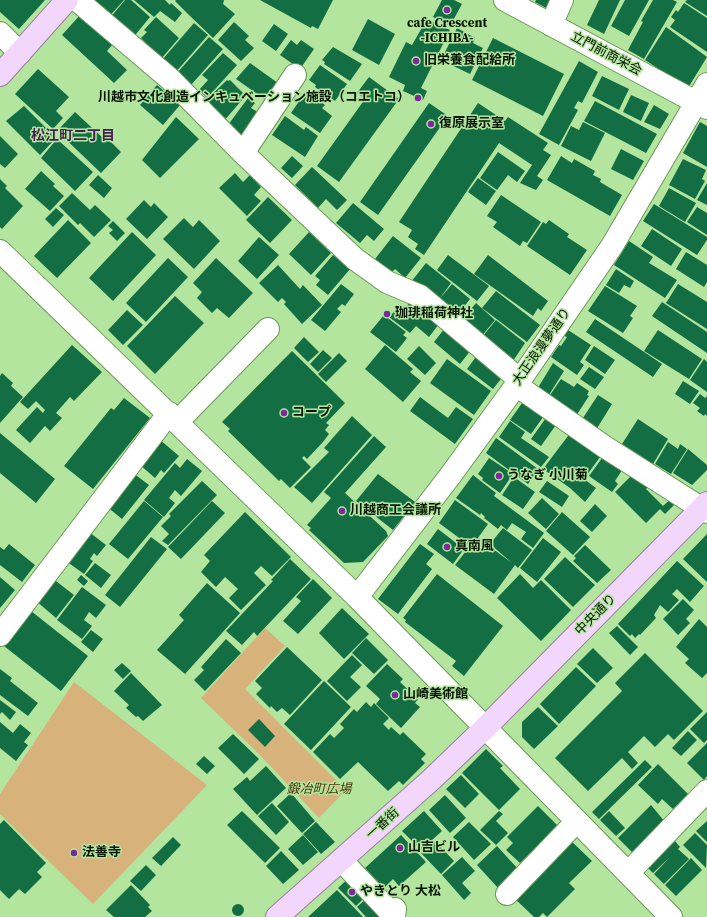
<!DOCTYPE html>
<html>
<head>
<meta charset="utf-8">
<style>
  body { margin:0 }
  canvas { display:block; background:#b3e59e }
</style>
</head>
<body>
<canvas width="707" height="917"></canvas>
<script>
const g = document.querySelector('canvas').getContext('2d');
g.lineJoin = 'round';
function fillPath(path, color) {
  g.fillStyle = color;
  g.fill(path, 'evenodd');
}
function toPath(rows) {
  const path = new Path2D();
  for (const r of rows) {
    if (r.length === 3) {
      path.moveTo(r[0] + r[2], r[1]);
      path.arc(r[0], r[1], r[2], 0, 2 * Math.PI);
      continue;
    }
    path.moveTo(r[0], r[1]);
    for (let i = 2; i < r.length; i += 2) path.lineTo(r[i], r[i + 1]);
  }
  return path;
}
function stroke(path, color, width, dash) {
  g.strokeStyle = color;
  g.lineWidth = width;
  g.lineCap = dash ? 'butt' : 'round';
  g.setLineDash(dash || []);
  g.stroke(path);
}
function label(font, color, halo, rows, align = 'center') {
  g.font = font + ' "Source Serif 4","Noto Sans JP",serif';
  g.lineWidth = 3;
  g.setLineDash([]);
  g.textBaseline = 'middle';
  g.strokeStyle = halo;
  g.fillStyle = color;
  for (const [text, x, y, turn = 0] of rows) {
    g.save();
    g.translate(x, y);
    g.rotate((+turn || 0) * Math.PI / 180);
    g.textAlign = isNaN(turn) ? turn : align;
    if (halo) g.strokeText(text, 0, 0);
    g.fillText(text, 0, 0);
    g.restore();
  }
}
const green = toPath([
  [265,628,285,646,245,689,346,790,319,818,260,755,201,698],
  [74,682,207,785,93,904,0,814,0,794]
]);
const building = toPath([
  [0,0,45,0,19,29,0,12],
  [95,0,124,0,108,18,92,4],
  [125,0,131,0,150,17,132,39,109,19],
  [134,0,165,0,170,5,171,3,182,13,175,22,160,11,154,17],
  [176,0,224,0,223,4,235,14,213,38,190,16,175,1],
  [260,0,333,0,318,29,312,26,311,28],
  [442,0,454,0,462,4,450,26,433,17],
  [536,0,553,0,548,9,535,2],
  [599,0,620,0,604,34,587,25],
  [625,0,649,0,629,36,611,26],
  [653,0,673,0,677,2,644,59,628,50,643,22,641,21],
  [687,0,707,0,707,16,685,2],
  [684,3,707,18,707,52,670,27,675,20,671,17,676,10,678,12],
  [81,14,113,44,107,51,127,70,114,83,62,35],
  [156,17,179,38,161,59,141,38,147,32,144,30],
  [368,19,395,34,379,65,352,50],
  [427,19,450,30,421,88,427,91,423,100,403,91,405,85,389,77,406,42,412,45],
  [234,22,249,36,245,40,254,48,241,61,218,40],
  [194,23,208,35,176,72,162,60],
  [274,24,288,34,276,51,262,41],
  [666,27,707,57,688,88,645,60],
  [457,28,475,38,473,43,483,48,470,74,441,60],
  [209,37,223,49,191,85,177,73],
  [493,38,564,74,543,116,472,80],
  [291,40,297,45,301,40,314,49,300,69,280,55],
  [333,47,362,64,350,81,324,64,325,62,322,60],
  [223,53,237,65,207,98,199,90,208,80,202,75],
  [579,61,598,72,582,103,578,101,574,108,578,110,559,145,539,134],
  [250,63,282,86,270,103,236,79],
  [320,65,347,84,335,101,315,87,316,85,309,80],
  [38,69,69,97,56,111,63,118,53,129,15,94],
  [602,76,629,89,619,110,592,96],
  [369,77,399,99,339,182,317,166,365,99,357,93],
  [227,80,228,81,230,80,243,93,239,97,242,100,223,122,203,103],
  [157,85,180,105,163,125,140,105],
  [306,91,325,105,322,108,332,116,320,133,291,113],
  [631,95,649,103,641,121,623,112],
  [248,98,255,103,251,108,261,114,244,137,228,125],
  [595,101,657,134,646,153,584,121],
  [429,103,448,116,378,215,360,202],
  [478,103,505,121,508,117,548,143,543,150,551,155,537,176,543,180,536,190,520,183,532,165,499,143,424,255,415,249,418,244,408,237,412,230,399,222],
  [654,105,669,114,660,129,644,122],
  [24,106,56,138,40,155,6,121],
  [75,112,104,139,106,137,121,152,101,173,57,131],
  [285,116,304,130,306,127,318,136,305,157,272,135],
  [176,117,199,139,160,178,142,160],
  [583,122,605,133,591,161,561,146,571,126,579,130],
  [700,122,707,126,707,167,683,153],
  [0,136,18,154,5,168,0,164],
  [57,139,93,172,75,191,41,158],
  [621,149,644,161,633,180,611,169],
  [498,152,525,171,517,182,508,175,497,190,480,178],
  [292,156,303,166,292,178,281,168],
  [561,156,572,163,574,159,595,171,593,175,601,179,600,182,622,195,610,216,547,180],
  [683,159,706,170,702,179,705,181,695,199,669,185],
  [312,167,347,200,337,210,326,199,318,208,295,185],
  [41,171,55,184,53,186,64,196,50,211,25,189],
  [235,173,243,182,250,175,261,187,254,195,261,201,247,216,219,188],
  [98,175,112,188,104,198,89,185],
  [478,178,496,191,486,205,468,192],
  [0,179,7,186,5,188,23,206,2,229,0,227],
  [707,183,707,205,697,200],
  [669,188,696,203,685,222,659,206],
  [72,193,90,210,95,205,111,220,94,237,80,223,78,225,59,206],
  [501,195,541,222,527,243,523,241,520,246,493,227,497,222,487,216],
  [268,197,292,220,270,243,246,220],
  [144,200,151,207,154,203,168,217,147,239,126,219],
  [353,203,384,229,374,241,367,235,360,243,336,223],
  [654,204,707,237,707,240,697,255,643,221],
  [697,207,707,213,707,235,687,222],
  [56,208,64,215,53,227,45,219],
  [184,218,193,227,199,220,220,241,194,269,163,239],
  [68,220,91,243,57,278,34,256],
  [549,220,569,234,567,237,587,250,570,275,527,246,543,222,546,224],
  [113,221,125,233,117,241,109,233,113,230,108,226],
  [652,229,682,249,671,266,641,246],
  [132,232,156,255,113,301,89,278],
  [309,232,331,253,311,275,289,254],
  [393,236,421,258,405,278,395,269,392,272,375,259],
  [259,237,279,255,257,279,238,261],
  [629,241,653,257,649,263,677,280,665,298,614,265],
  [686,252,707,265,707,282,704,287,676,269],
  [333,255,350,269,328,295,316,285,320,280,315,276],
  [448,255,489,286,477,301,437,270],
  [488,255,548,301,541,311,538,308,533,316,474,274],
  [168,258,188,277,146,322,126,303],
  [216,258,253,293,229,318,217,308,212,313,197,298,202,292,193,283],
  [426,263,451,283,438,301,411,282],
  [278,265,300,289,303,285,322,305,302,324,284,304,286,302,282,298,278,302,259,283],
  [616,269,634,281,630,288,624,285,619,293,606,285],
  [341,284,354,294,345,306,342,304,337,309,341,312,325,331,311,320],
  [452,284,470,299,456,317,437,302],
  [678,284,707,302,707,329,666,303],
  [605,286,637,306,630,316,633,318,623,333,588,311],
  [496,291,540,325,527,342,482,308],
  [175,296,204,323,155,374,127,346],
  [410,302,439,324,429,337,416,326,410,333,389,317,395,311,400,316],
  [662,302,707,332,707,353,652,316],
  [476,303,495,320,480,338,460,322],
  [127,310,143,325,123,345,108,330],
  [384,315,406,332,403,335,407,338,396,352,370,332],
  [595,319,662,364,653,377,586,332],
  [496,320,525,343,513,361,482,337],
  [445,328,471,350,460,364,434,342],
  [568,330,591,345,580,362,584,365,577,375,551,357,559,345,561,346,567,337,564,336],
  [658,330,702,359,689,379,644,351],
  [304,337,319,352,308,362,294,348],
  [72,345,102,372,74,401,70,397,56,413,62,418,50,431,45,426,30,443,16,430,37,407,43,413,45,410,36,401,28,409,20,402],
  [385,345,413,369,410,372,421,381,403,402,365,369],
  [419,346,436,363,425,375,407,359],
  [594,346,615,360,605,374,585,360],
  [323,350,332,358,318,372,310,364],
  [292,351,345,403,326,423,329,425,325,430,329,434,323,442,307,459,304,456,302,458,311,467,290,488,281,479,279,481,228,431,230,429,222,422],
  [339,353,347,361,326,382,318,374],
  [478,354,504,375,493,389,467,369],
  [447,359,491,391,474,415,430,383],
  [704,359,707,362,707,392,690,380],
  [553,363,564,371,547,398,536,391],
  [589,367,604,377,595,389,580,379],
  [2,373,13,383,11,386,23,397,0,423,0,376],
  [561,379,574,387,577,383,589,391,587,395,589,396,576,416,548,398],
  [683,381,699,391,690,404,675,394],
  [700,394,705,398,707,396,707,416,705,414,704,416,697,411,700,408,693,403],
  [598,395,612,404,596,430,581,421],
  [420,397,448,418,456,407,473,419,455,444,410,411],
  [124,398,150,418,93,489,64,466,111,408,114,410],
  [525,399,546,413,531,434,510,420],
  [548,415,558,422,541,446,531,439],
  [352,416,372,435,312,503,294,487,329,452,324,448],
  [638,419,668,439,653,464,622,444],
  [510,421,525,432,521,438,549,457,541,467,499,437],
  [571,432,603,453,584,479,596,488,585,502,570,488,543,469],
  [0,433,55,479,36,503,0,473],
  [374,436,386,447,345,493,386,531,388,536,363,562,344,563,309,530,311,528,307,525,331,498,324,492],
  [496,438,538,469,528,484,486,453],
  [159,439,179,456,164,473,161,470,155,478,139,464],
  [668,442,678,449,680,444,687,449,671,474,655,464],
  [688,449,707,465,707,470,692,485,673,473],
  [605,454,624,467,615,481,618,484,612,492,589,476],
  [489,458,513,474,500,493,482,480,483,478,478,474],
  [187,459,202,471,181,496,175,490,169,498,175,503,164,517,144,500,175,463,180,468],
  [133,473,149,485,122,519,106,506],
  [634,473,648,487,646,489,663,506,673,497,678,501,665,514,660,509,646,523,615,492],
  [378,474,415,502,393,530,356,501],
  [473,475,496,493,494,496,544,533,533,548,521,539,526,532,512,523,507,530,501,525,498,529,484,518,485,517,481,513,480,515,456,498],
  [514,477,535,492,523,509,502,495],
  [202,481,217,495,168,545,162,541,169,534,161,526,171,516,169,514],
  [547,481,569,496,562,507,539,492],
  [542,498,559,514,546,529,528,513],
  [455,500,488,524,478,538,512,563,490,544,503,528,532,550,518,568,515,565,494,594,455,565,470,546,439,523],
  [144,501,163,517,128,559,109,544],
  [212,501,225,513,181,559,168,547],
  [595,504,607,516,592,532,580,521],
  [245,512,291,557,272,576,261,566,254,573,266,585,241,610,229,598,238,589,225,577,216,587,201,572,210,561,204,555],
  [562,512,590,537,573,555,546,531],
  [438,529,464,549,453,564,427,544],
  [89,532,106,545,97,556,94,553,90,559,93,561,84,574,66,561],
  [707,534,707,582,683,559],
  [151,537,167,549,120,607,105,595],
  [543,538,561,552,537,582,520,568],
  [9,544,35,565,22,582,0,565,0,547,4,550],
  [420,544,434,554,426,564,432,569,398,614,378,599],
  [585,545,611,570,597,583,573,561,576,558,574,556],
  [565,557,595,585,573,607,544,579],
  [290,559,311,579,257,636,254,632,242,645,226,631,273,581,271,580],
  [677,561,704,586,690,602,677,589,672,594,679,600,668,612,660,605,654,615,656,618,640,635,639,634,635,638,632,634,630,636,618,624],
  [95,563,111,575,101,588,85,575],
  [437,574,503,626,464,676,452,666,456,661,405,622,406,620,403,618],
  [520,574,533,588,541,580,571,610,541,641,497,598],
  [81,575,88,581,84,586,77,580],
  [0,577,15,590,0,608],
  [52,578,74,595,56,618,35,600],
  [313,579,332,598,298,634,283,621,301,601,296,597],
  [207,583,240,613,185,674,157,650,184,620,179,615],
  [82,587,106,605,96,618,89,612,84,620,92,626,82,639,57,620],
  [683,599,694,610,686,619,690,623,678,635,663,619],
  [342,608,369,634,344,659,319,633],
  [31,611,88,656,61,691,4,646],
  [699,619,707,627,707,673,702,678,685,663,689,659,676,647],
  [617,626,638,647,630,655,609,633],
  [91,630,103,639,93,652,81,642],
  [366,638,388,660,374,674,352,653],
  [226,639,241,653,205,691,194,680,204,670,201,667],
  [287,647,322,680,290,715,282,708,277,712,271,706,270,708,256,694,262,688,255,681],
  [593,648,613,668,597,683,577,664],
  [645,653,703,711,674,740,668,734,655,747,644,736,628,752,638,763,632,769,622,758,588,791,555,758,622,691,615,683],
  [352,655,362,665,350,677,361,687,347,701,327,681],
  [122,663,131,671,123,679,114,670],
  [387,664,403,679,400,682,418,699,415,703,420,707,401,728,376,704,380,699,366,686],
  [576,667,596,686,559,724,540,704],
  [0,669,12,678,10,681,38,703,28,716,0,695],
  [131,673,162,705,143,721,138,716,136,717,126,708,129,705,114,691],
  [324,681,351,707,311,750,284,724],
  [0,700,16,712,10,720,2,712,0,714],
  [366,702,371,707,374,703,389,718,383,724,389,730,391,727,400,735,403,732,426,754,421,759,425,763,403,785,399,781,388,791,358,762,340,779,313,752,330,734,334,738,344,728,340,724,354,709,357,712],
  [538,707,558,726,534,749,522,737,522,722],
  [707,712,707,740,704,743,690,729],
  [259,719,275,736,265,747,248,730],
  [0,722,13,733,20,724,31,733,24,742,28,745,16,761,0,748],
  [688,731,697,740,681,756,672,748],
  [233,734,259,759,244,774,218,748],
  [707,743,707,776,704,780,687,763],
  [486,749,503,766,500,768,520,789,499,810,462,773],
  [204,756,215,766,207,774,196,764],
  [645,760,652,767,599,819,592,812],
  [658,764,688,794,673,809,662,799,658,804,638,785],
  [266,766,286,788,257,815,233,789,247,777,250,781],
  [461,775,479,794,465,808,446,789],
  [291,793,315,821,302,833,277,806],
  [445,795,466,818,450,833,429,810],
  [272,803,289,822,276,835,258,816],
  [651,805,665,822,633,853,618,838],
  [538,806,558,826,520,863,506,850,513,843,507,837],
  [242,811,280,848,265,863,227,825],
  [424,811,442,831,421,850,402,831],
  [499,811,503,814,496,821,508,833,496,845,480,830],
  [609,811,625,828,616,836,600,820],
  [4,820,46,863,37,872,42,877,25,894,19,889,9,899,0,890,0,824],
  [707,821,707,842,696,831],
  [316,822,335,842,321,854,303,834],
  [469,822,491,844,474,860,453,837],
  [695,833,707,845,706,868,683,845],
  [303,835,318,852,303,865,288,849],
  [401,835,426,862,399,886,393,879,384,888,365,868],
  [173,837,181,845,161,866,152,858],
  [567,837,592,861,569,883,575,889,547,917,543,913,539,917,534,917,510,894],
  [667,839,672,844,675,841,680,847,678,849,689,859,664,884,654,874,670,857,653,873,643,863],
  [435,841,454,861,441,874,421,853],
  [497,846,518,869,498,888,477,865],
  [281,851,299,870,283,884,266,866],
  [462,857,475,871,462,883,471,893,464,900,442,875],
  [691,858,702,870,676,896,665,885],
  [146,865,156,875,141,891,130,881],
  [351,876,368,894,356,906,338,888],
  [131,885,150,905,148,907,152,911,145,917,114,917,106,910],
  [337,890,363,917,308,917],
  [370,895,388,917,366,917,357,907],
  [238,910,6]
]);
const minor = toPath([
  [77,0,170,79,243,153,355,259,387,282,420,296,520,380],
  [505,0,707,108],
  [551,25,562,0],
  [0,33,20,53],
  [243,153,295,75],
  [0,251,357,597,671,917],
  [516,385,605,447,707,512],
  [177,422,268,329],
  [357,597,450,476,520,380,612,246,707,84],
  [0,635,169,413],
  [342,861,394,916,395,909],
  [629,872,707,791],
  [507,894,577,821]
]);
const major = toPath([
  [0,75,67,0],
  [277,917,432,779,485,728,707,503]
]);
const markers = [
  [447,10,4,"#7d2998"],
  [416,61,4,"#7d2998"],
  [418,98,4,"#7d2998"],
  [431,124,4,"#7d2998"],
  [387,314,4,"#7d2998"],
  [284,413,4,"#7d2998"],
  [499,476,4,"#7d2998"],
  [342,511,4,"#7d2998"],
  [447,547,4,"#7d2998"],
  [395,695,4,"#7d2998"],
  [400,848,4,"#7d2998"],
  [74,853,4,"#7d2998"],
  [352,892,4,"#7d2998"]
];
const poiNames = [
  ["cafe Crescent",447,24,"center"],
  ["-ICHIBA-",447,39,"center"],
  ["旧栄養食配給所",424,61],
  ["川越市文化創造インキュベーション施設（コエトコ）",410,98,"right"],
  ["復原展示室",439,124],
  ["珈琲稲荷神社",395,314],
  ["コープ",292,413],
  ["うなぎ 小川菊",507,476],
  ["川越商工会議所",350,511],
  ["真南風",455,547],
  ["山崎美術館",403,695],
  ["山吉ビル",408,848],
  ["法善寺",82,853],
  ["やきとり 大松",360,892]
];
const streetNames = [
  ["立門前商栄会",606,54,28],
  ["大正浪漫夢通り",542,347,-55],
  ["中央通り",596,615,-45],
  ["一番街",383,824,-42]
];
const parkNames = [
  ["鍛冶町広場",319,790]
];
const neighbourhoodNames = [
  ["松江町二丁目",73,136]
];
fillPath(green, '#d7b27b');
fillPath(building, '#136f43');
stroke(minor, '#6a9956', 24);
stroke(major, '#9981a2', 24);
stroke(minor, '#fff', 22);
stroke(major, '#f2d6fc', 22);
for (const [x, y, r, color] of markers) {
  const dot = new Path2D();
  dot.arc(x, y, r, 0, 2 * Math.PI);
  g.fillStyle = color;
  g.fill(dot);
  stroke(dot, '#b3e59e', 1.5);
}
label('bold 13px', '#051500', '#b3e59e', poiNames, 'left');
label('13px', '#051500', '#b3e59e', streetNames);
label('italic 13px', '#4a3206', '#b3e59e', parkNames);
label('bold 14px', '#441d52', '#b3e59e', neighbourhoodNames);
</script>
</body>
</html>
